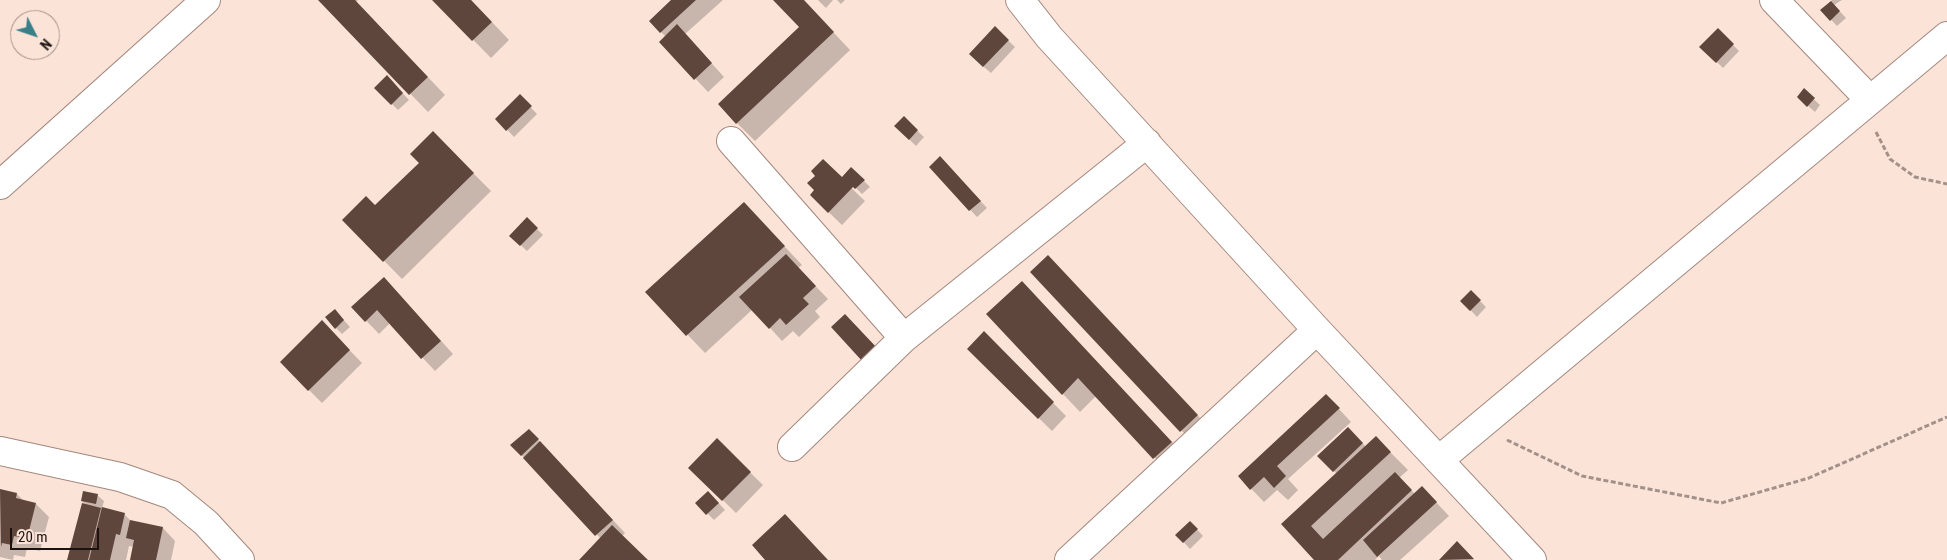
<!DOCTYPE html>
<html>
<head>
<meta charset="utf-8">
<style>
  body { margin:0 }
  #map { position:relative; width:1947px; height:560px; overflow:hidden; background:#fbe3d8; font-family:"Roboto Condensed",sans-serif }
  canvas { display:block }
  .north { position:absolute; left:10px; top:10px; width:50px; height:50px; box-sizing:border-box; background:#fbe3d8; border:1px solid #a28f87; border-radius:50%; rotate:131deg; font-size:14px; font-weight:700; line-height:20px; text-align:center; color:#1c120e }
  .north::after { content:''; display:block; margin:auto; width:18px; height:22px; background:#387f88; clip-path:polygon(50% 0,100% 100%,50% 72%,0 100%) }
  .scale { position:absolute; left:10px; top:528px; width:89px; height:22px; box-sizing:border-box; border:2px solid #1c120e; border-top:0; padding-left:6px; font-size:15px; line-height:18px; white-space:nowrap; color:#1c120e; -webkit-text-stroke:4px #fbe3d8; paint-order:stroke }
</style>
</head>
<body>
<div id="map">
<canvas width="1947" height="560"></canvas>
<div class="north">N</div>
<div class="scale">20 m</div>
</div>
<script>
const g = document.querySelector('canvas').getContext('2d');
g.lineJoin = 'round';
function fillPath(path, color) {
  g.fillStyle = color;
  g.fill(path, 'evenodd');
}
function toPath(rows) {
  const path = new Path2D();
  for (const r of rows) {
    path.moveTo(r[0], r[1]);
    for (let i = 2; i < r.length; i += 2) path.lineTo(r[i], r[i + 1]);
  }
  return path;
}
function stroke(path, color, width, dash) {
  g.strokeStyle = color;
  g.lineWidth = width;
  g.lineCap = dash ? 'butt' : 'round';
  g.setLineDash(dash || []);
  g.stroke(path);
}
const shadow = toPath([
  [320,0,358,0,356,2,445,95,428,112],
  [434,0,471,0,509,40,491,58],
  [673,0,723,0,685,34,724,77,708,92,661,42,666,37,650,21],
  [775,0,803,0,850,50,755,141,737,123,801,27],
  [818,0,833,0,826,8],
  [837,0,845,0,841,4],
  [1832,0,1842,0,1834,5,1846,18,1837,26,1822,10],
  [995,28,1015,47,991,73,977,61],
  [1718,30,1739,51,1723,68,1701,47],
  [387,77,409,100,398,110,376,88],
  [1804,90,1820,105,1815,112,1798,97],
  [520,96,537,114,514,137,497,119],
  [904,118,924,137,916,146,896,126],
  [433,133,491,191,402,279,344,220,375,207,420,163],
  [823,161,865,201,842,225,811,195,816,190,817,176],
  [946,164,987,208,977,217,930,167],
  [851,168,870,187,862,194,844,176],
  [744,203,802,265,798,268,828,299,815,311,820,317,799,337,793,331,782,341,753,309,705,353,647,292],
  [527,219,543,235,527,251,511,236],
  [1032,272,1066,275,1215,434,1199,449],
  [1022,282,1189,460,1172,476,1096,396,1080,412,1063,394],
  [397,292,453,354,435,371,390,323,379,334,353,307],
  [1471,292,1486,307,1477,317,1462,301],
  [341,317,350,327,342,334,336,328],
  [322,322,362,363,322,403,281,362],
  [984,333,1066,416,1052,431,969,349],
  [1339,409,1351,422,1288,479,1298,490,1288,500,1277,490,1264,502,1239,476],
  [1348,428,1366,447,1376,438,1408,470,1399,478,1415,494,1435,501,1449,516,1400,560,1382,560,1379,556,1375,560,1316,560,1283,524,1337,474,1319,456],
  [529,430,625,533,622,536,647,560,581,560,601,539,512,445],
  [717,440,763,485,736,513,690,468],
  [0,490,17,494,24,501,36,504,49,517,40,551,27,548,25,557,14,555,13,560,0,557],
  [97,495,104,501,102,508,124,514,132,522,163,528,175,541,171,560,131,560,134,547,129,546,126,560,68,560,87,506,82,501],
  [715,499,725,510,714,520,697,503],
  [1190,522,1203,536,1190,549,1177,535],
  [1457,543,1474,560,1440,560]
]);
const building = toPath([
  [318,0,355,0,428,77,409,95],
  [432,0,471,0,492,22,472,41],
  [671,0,696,0,660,33,649,21],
  [773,0,804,0,834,32,736,124,718,104,799,27],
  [1831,1,1840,11,1830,21,1820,10],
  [677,24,712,63,694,80,659,42],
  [995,26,1009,40,983,67,969,54],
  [1718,28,1734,44,1716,63,1699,47],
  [387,75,403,93,391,105,374,88],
  [1804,88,1815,98,1807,107,1797,97],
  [520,94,532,106,506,131,495,119],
  [904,116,918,130,909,140,894,126],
  [433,131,474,173,383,262,342,220,366,196,375,205,419,163,410,154],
  [940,156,981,201,969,211,929,167],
  [823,159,842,177,851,167,865,180,855,189,853,187,828,213,810,195,814,190,807,183,815,176,811,171],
  [744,202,785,246,686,336,645,292],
  [527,217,538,228,520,246,509,236],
  [786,254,816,286,803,298,809,304,786,325,780,318,769,329,739,297],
  [1048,255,1198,415,1180,432,1030,272],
  [384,277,441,341,421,359,377,310,365,322,351,307],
  [1022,281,1172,442,1153,459,1078,378,1062,395,986,314],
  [1471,290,1481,300,1470,311,1460,301],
  [335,309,344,320,335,329,325,317],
  [845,314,878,349,863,362,831,327],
  [322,320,350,350,308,391,280,362],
  [984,331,1054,402,1038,419,967,349],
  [1326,394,1340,408,1277,466,1286,476,1274,488,1264,477,1250,490,1238,476],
  [1348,427,1363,443,1333,472,1317,456],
  [529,429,539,439,521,456,510,445],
  [1376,436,1391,452,1311,526,1323,539,1395,472,1412,490,1338,560,1314,560,1281,524],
  [717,438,751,472,722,501,688,468],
  [540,441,613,520,595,536,523,458],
  [1422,486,1437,502,1377,557,1363,540],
  [0,489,17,493,16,498,36,503,27,539,14,536,12,545,2,543,1,547],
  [83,491,98,494,96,504,81,501],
  [708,491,719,503,706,515,695,503],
  [82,503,101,508,88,560,67,560],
  [102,507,125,513,120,535,116,534,110,560,89,560],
  [785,514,828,560,765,560,752,545],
  [130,520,163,527,156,560,130,560,134,540,126,538],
  [1190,521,1198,529,1183,543,1175,535],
  [612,525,648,560,579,560],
  [1457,541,1474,559,1439,560]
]);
const path = toPath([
  [1876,132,1890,159,1915,177,1947,184],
  [1507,440,1582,476,1721,503,1809,478,1947,417]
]);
const minor = toPath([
  [1020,0,1049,37,1317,330,1532,560],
  [1774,0,1870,100],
  [731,141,904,338],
  [0,185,206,0],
  [792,447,904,338,1147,143],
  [0,451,120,477,172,495,206,523,240,560],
  [1439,460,1947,36],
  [1069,560,1317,330]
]);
fillPath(shadow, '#0003');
fillPath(building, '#5f463c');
stroke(minor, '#a3877c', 30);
stroke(path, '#a39088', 3, [5, 2.5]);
stroke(minor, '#fff', 28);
</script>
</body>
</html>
